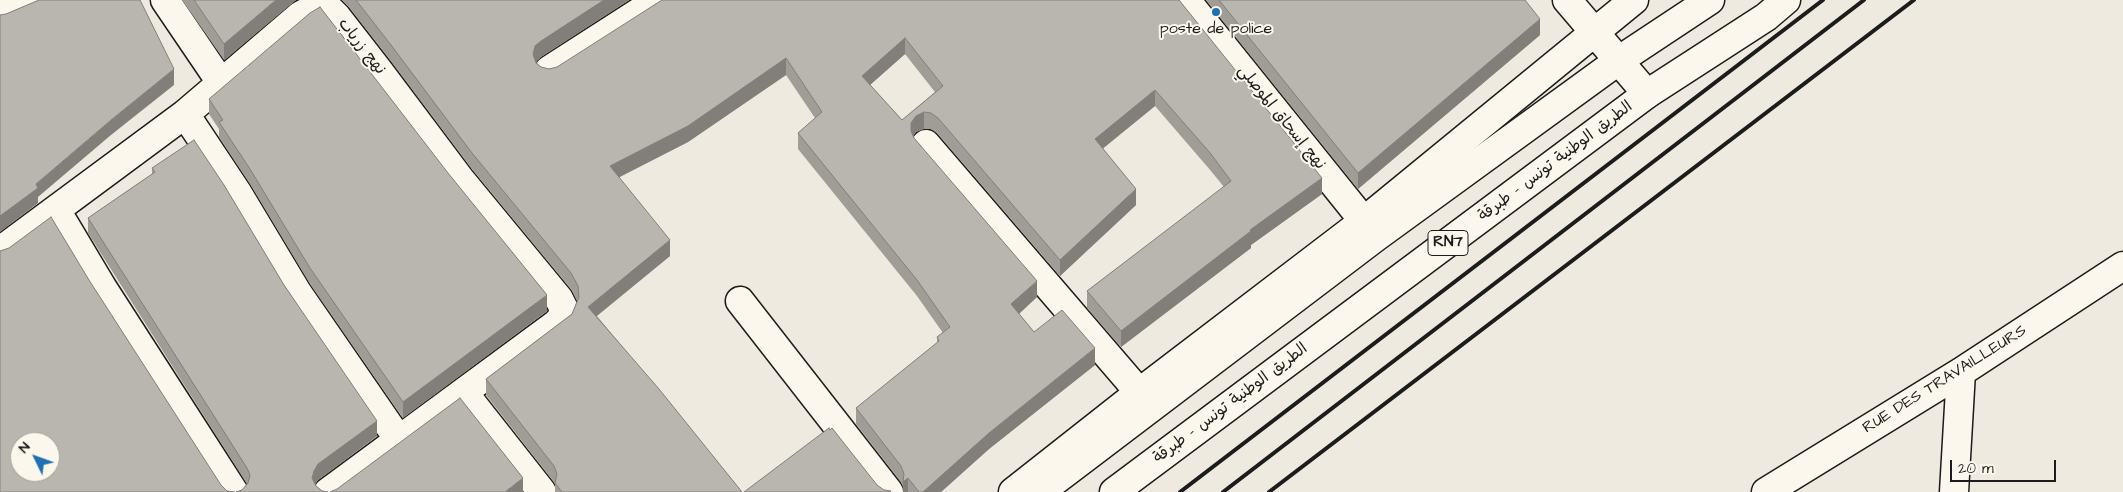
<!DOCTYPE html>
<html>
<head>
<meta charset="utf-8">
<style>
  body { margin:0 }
  #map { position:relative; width:2123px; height:492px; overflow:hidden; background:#eeeadf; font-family:"Architects Daughter",sans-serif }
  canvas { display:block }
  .north { position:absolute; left:10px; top:432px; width:50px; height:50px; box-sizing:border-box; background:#fbf7ec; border:1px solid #a29f99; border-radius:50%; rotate:312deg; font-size:14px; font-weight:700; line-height:20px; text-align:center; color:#1c1c1c }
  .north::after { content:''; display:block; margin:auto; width:18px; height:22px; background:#1f6fb2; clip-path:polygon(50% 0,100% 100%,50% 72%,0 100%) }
  .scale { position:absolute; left:1950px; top:460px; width:106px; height:22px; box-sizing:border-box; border:2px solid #1c1c1c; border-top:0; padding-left:6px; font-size:15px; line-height:18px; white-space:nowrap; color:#1c1c1c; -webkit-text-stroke:4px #fbf7ec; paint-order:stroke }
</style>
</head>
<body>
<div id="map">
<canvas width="2123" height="492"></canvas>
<div class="north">N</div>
<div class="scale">20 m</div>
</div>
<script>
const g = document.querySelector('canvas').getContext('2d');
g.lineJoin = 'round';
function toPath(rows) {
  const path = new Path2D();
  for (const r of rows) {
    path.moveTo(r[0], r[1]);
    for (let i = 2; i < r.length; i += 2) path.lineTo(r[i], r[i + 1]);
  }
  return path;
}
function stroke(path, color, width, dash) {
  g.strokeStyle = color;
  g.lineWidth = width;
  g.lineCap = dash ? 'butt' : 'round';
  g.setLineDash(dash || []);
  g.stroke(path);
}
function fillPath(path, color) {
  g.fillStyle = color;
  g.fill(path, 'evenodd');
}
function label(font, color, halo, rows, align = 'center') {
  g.font = font + ' "Architects Daughter","Playpen Sans Arabic",sans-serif';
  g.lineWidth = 4;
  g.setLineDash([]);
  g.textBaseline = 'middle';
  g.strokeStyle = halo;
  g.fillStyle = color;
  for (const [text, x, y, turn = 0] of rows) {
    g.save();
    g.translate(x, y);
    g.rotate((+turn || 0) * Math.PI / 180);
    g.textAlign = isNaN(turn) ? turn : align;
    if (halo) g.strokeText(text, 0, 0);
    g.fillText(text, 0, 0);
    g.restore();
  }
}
const minor = toPath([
  [165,0,222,84],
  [1186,0,1375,235],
  [1567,0,1647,94],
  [0,15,35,0],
  [549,70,658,0],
  [185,114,237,192,297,292,399,440],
  [926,144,1151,406],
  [56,210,102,287,234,492],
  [0,251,185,114,301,15,318,6,327,7,337,17,379,71,460,179,559,299,564,309,561,319,556,324,328,492],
  [740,301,889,492],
  [464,393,542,492],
  [1013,492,1140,392,1364,221,1634,0],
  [1766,492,1961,372,2123,266],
  [1954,492,1961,372]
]);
const major = toPath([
  [1040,492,1376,237,1618,61,1710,0],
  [1114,492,1647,94,1766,17,1786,0]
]);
const rail = toPath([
  [1180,492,1823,0],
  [1223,492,1864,0],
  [1269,492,1914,0]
]);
const wall = toPath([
  [182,0,296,0,224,60],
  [342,0,629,0,541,57,536,62,541,67,549,69,1179,0,1322,194,1251,245,1251,248,1121,347,1087,308,1087,291,1224,187,1211,171,1155,106,1103,148,1136,205,1060,276,938,134,931,129,924,129,916,132,913,136,914,138,1037,297,1019,314,1034,332,1095,365,989,449,941,492,903,492,903,487,901,482,856,424,856,408,937,343,937,337,943,333,917,296,798,149,798,133,815,118,786,75,688,142,619,177,670,256,597,316,742,492,555,492,555,485,554,482,486,395,486,379,572,314,577,301,571,289,472,169,391,61,349,7],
  [905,54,935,92,902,120,870,85],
  [1206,0,1525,0,1540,35,1358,189],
  [209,99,547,311,403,418,310,284,250,184,219,137,219,129,209,114],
  [152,168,284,285,377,436,318,480,315,484,316,486,322,491,242,490,247,484,88,233,88,218,152,174]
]);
const shadedWall = toPath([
  [276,0,296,0,224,60,224,44],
  [604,0,629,0,541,57,535,62,533,54,535,46,541,41],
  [1540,19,1540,35,1358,189,1358,173],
  [905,38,905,54,862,92,862,76],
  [786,58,786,75,688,142,610,182,610,166],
  [174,69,174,85,111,135,38,197,38,203,0,232,0,216,36,184,111,120],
  [1155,90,1155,106,1095,155,1095,139],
  [924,112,924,129,916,132,911,139,911,123,916,116],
  [1322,178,1322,194,1251,245,1251,248,1121,347,1121,331,1250,230],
  [1136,189,1136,205,1060,276,1060,260],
  [670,240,670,256,588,323,588,307],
  [1037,281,1037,297,1011,321,1011,304],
  [547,295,547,311,403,418,403,402],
  [1095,348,1095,365,989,449,941,492,923,492,989,433],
  [377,421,377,436,318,480,314,486,312,478,314,471,318,464],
  [523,478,523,492,505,492],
  [908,478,908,492,903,492,903,482]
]);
const building = toPath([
  [39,0,140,0,174,69,111,120,36,184,38,188,0,216,0,15,6,14,39,0],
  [194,0,276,0,224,44,194,0],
  [356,0,604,0,541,41,535,46,533,54,536,63,541,67,549,69,557,67,662,0,1179,0,1322,178,1250,230,1251,231,1121,331,1087,291,1231,181,1211,154,1155,90,1095,139,1136,189,1060,260,938,118,931,113,924,112,916,116,911,123,911,131,914,138,1037,281,1011,304,1034,332,1062,310,1095,348,989,433,923,492,919,492,908,478,903,482,904,474,901,466,856,408,939,341,937,337,950,327,917,280,798,133,822,112,786,58,688,126,610,166,670,240,588,307,659,389,742,492,562,492,555,483,557,474,554,466,486,379,572,314,579,297,578,286,571,273,472,153,391,45,356,0],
  [905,38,943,86,902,120,862,76,905,38],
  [1219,0,1525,0,1540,19,1358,173,1219,0],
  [320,7,448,173,547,295,403,402,310,268,250,169,219,122,223,120,209,99,310,13,320,7],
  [194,140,224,185,284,285,377,421,318,464,314,471,312,478,316,486,322,491,328,492,236,492,242,490,248,483,250,475,247,468,88,218,155,172,152,168,194,140],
  [51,217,89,280,221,485,227,491,235,492,0,492,0,251,9,248,51,217],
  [20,442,50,442,50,472,20,472,20,442],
  [460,398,523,478,505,492,330,492,337,489,460,398],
  [829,428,830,430,832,428,877,485,884,490,891,491,890,492,744,492,829,428]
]);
const markers = [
  [1216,12,5,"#1f6fb2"]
];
const shields = [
  [1448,243,40]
];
const shieldNames = [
  ["RN7",1448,243]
];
const poiNames = [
  ["poste de police",1216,30]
];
const streetNames = [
  ["نهج زرياب",361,47,52],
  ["نهج إسحاق الموصلي",1281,118,51],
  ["الطريق الوطنية تونس - طبرقة",1556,162,-37],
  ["RUE DES TRAVAILLEURS",1945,380,-32],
  ["الطريق الوطنية تونس - طبرقة",1231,404,-37]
];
stroke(minor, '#1c1c1c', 31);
stroke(major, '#1c1c1c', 31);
stroke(minor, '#fbf7ec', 28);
stroke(major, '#fbf7ec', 28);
stroke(rail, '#1c1c1c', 4);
fillPath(wall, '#9f9d96');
fillPath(shadedWall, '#827f7a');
fillPath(building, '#b9b6af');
stroke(building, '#827f7a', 1);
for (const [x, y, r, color] of markers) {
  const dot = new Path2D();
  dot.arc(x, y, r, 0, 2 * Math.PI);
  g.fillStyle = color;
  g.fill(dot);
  stroke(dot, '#fbf7ec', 2);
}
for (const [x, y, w] of shields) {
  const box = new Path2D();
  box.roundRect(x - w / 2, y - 12.5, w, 25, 4);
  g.fillStyle = '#fbf7ec';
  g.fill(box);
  stroke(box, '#1c1c1c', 1);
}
label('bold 15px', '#1c1c1c', null, shieldNames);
label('16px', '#1c1c1c', '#fbf7ec', poiNames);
label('16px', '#1c1c1c', '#fbf7ec', streetNames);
</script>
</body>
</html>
